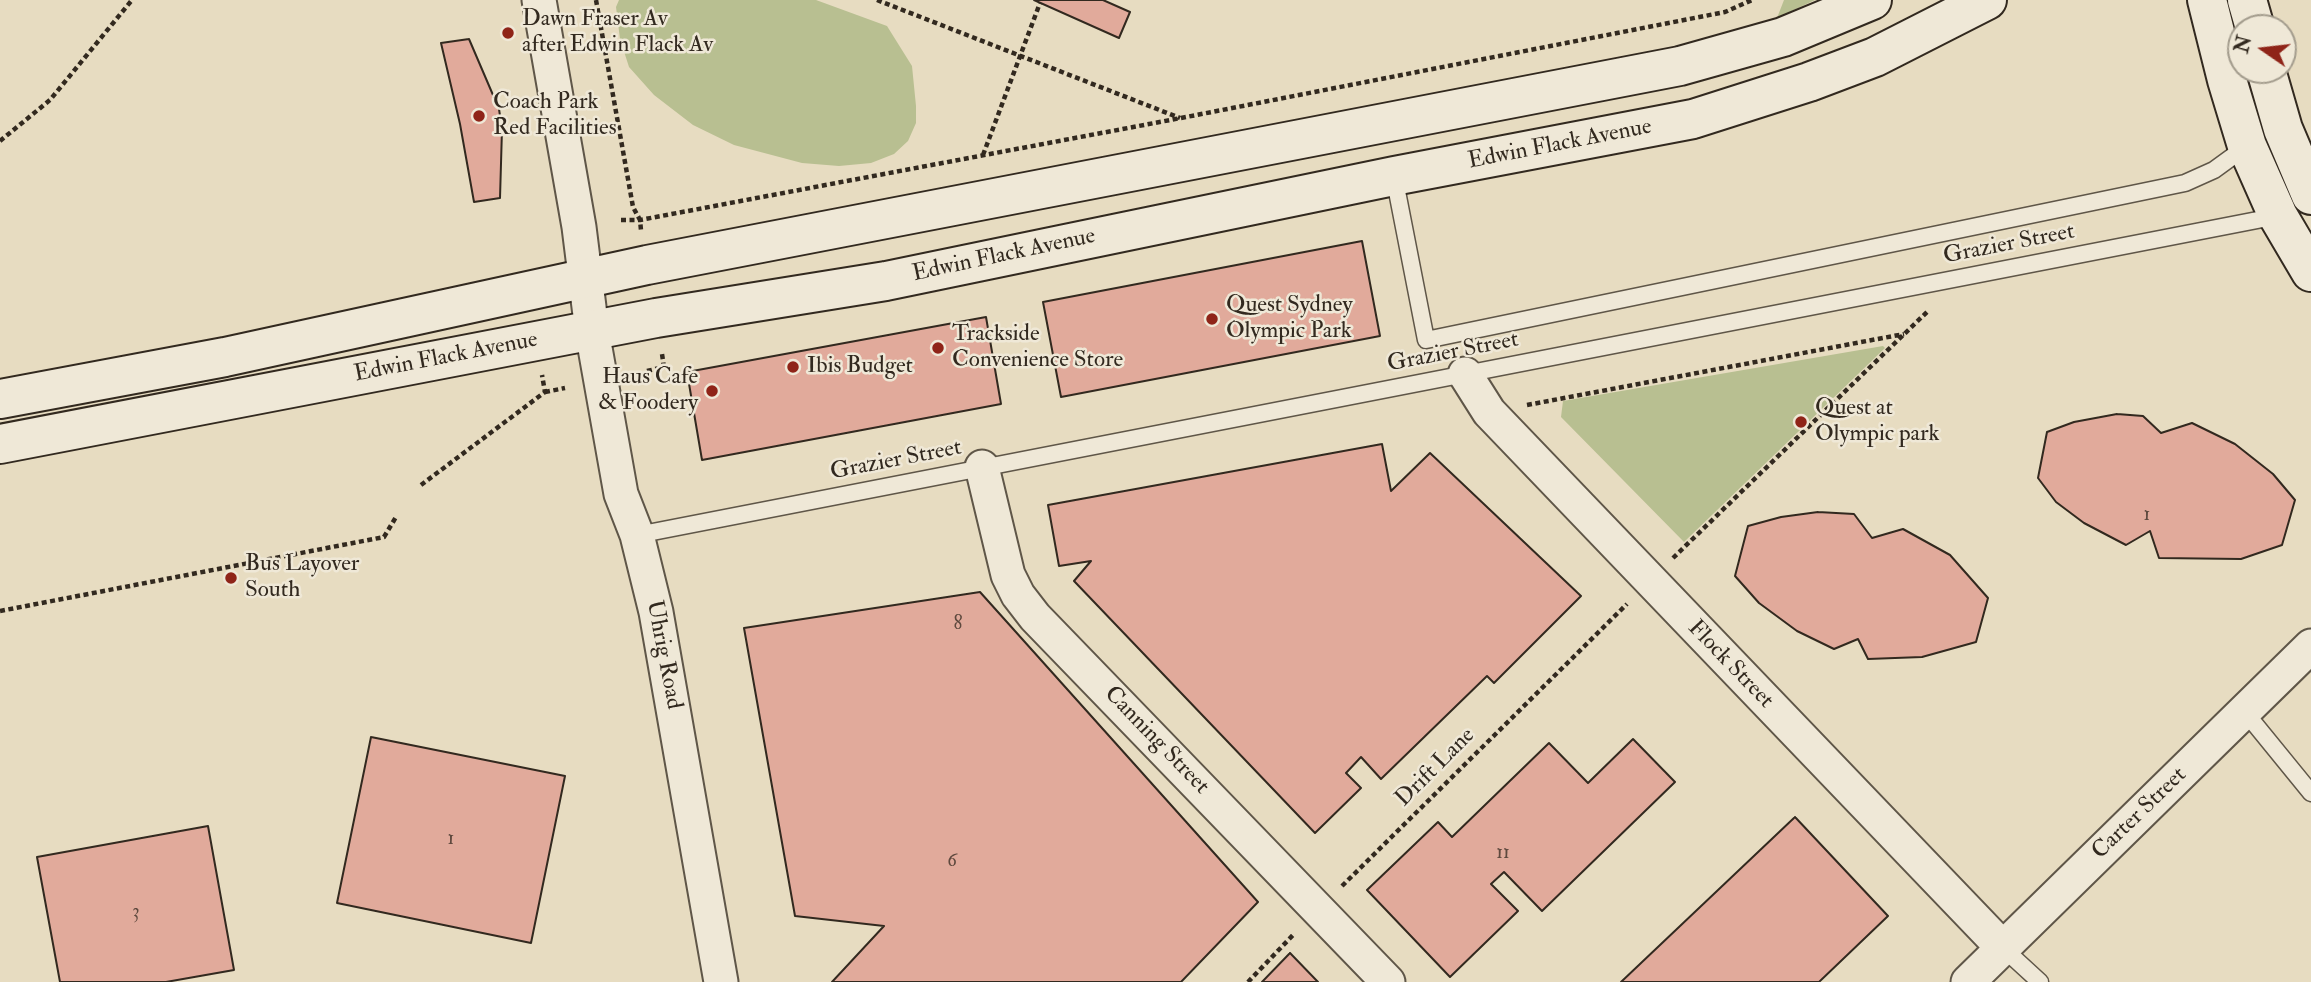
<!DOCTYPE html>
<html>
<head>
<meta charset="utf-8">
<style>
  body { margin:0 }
  #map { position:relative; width:2311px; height:982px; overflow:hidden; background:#e7dcc1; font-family:"IM FELL Double Pica",serif }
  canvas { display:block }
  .north { position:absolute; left:2227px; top:14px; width:70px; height:70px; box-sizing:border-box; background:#efe8d7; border:2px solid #a39c8d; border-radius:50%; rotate:284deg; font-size:19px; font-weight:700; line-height:28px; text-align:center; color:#32291f }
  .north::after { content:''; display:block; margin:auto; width:24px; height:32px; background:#8f2418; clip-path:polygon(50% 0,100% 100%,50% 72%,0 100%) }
</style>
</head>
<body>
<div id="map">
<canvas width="2311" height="982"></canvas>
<div class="north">N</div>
</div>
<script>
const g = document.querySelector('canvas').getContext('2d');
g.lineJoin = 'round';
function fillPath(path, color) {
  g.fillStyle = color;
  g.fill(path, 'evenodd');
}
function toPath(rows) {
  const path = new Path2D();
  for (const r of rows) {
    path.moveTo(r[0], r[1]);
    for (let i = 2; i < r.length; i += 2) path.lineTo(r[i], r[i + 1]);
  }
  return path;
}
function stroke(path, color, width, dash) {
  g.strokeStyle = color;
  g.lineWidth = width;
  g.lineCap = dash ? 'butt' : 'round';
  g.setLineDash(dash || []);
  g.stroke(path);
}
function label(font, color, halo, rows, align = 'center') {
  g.font = font + ' "IM FELL Double Pica",serif';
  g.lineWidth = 5;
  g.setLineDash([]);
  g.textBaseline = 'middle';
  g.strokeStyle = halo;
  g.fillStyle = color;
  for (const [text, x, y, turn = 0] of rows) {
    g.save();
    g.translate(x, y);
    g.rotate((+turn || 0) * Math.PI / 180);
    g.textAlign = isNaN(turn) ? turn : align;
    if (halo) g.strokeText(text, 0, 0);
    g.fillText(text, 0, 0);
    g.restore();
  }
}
const green = toPath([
  [619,0,816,0,887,26,912,66,916,106,916,123,908,141,894,154,871,163,839,166,802,163,734,145,693,125,654,95,629,67,620,39,616,7],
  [1784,0,1815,0,1777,18],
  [1883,346,1885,348,1684,542,1561,417,1563,401]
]);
const building = toPath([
  [1034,0,1103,0,1130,12,1119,38,1034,0],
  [469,39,499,109,502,129,500,198,474,202,460,124,441,43,469,39],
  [1362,241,1380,336,1061,397,1043,302,1362,241],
  [986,317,1001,404,702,460,687,372,986,317],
  [2117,414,2143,416,2161,433,2192,423,2235,444,2273,474,2295,500,2282,545,2241,559,2159,558,2150,531,2126,545,2084,523,2056,502,2038,478,2047,432,2074,422,2117,414],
  [1382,444,1391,491,1430,453,1581,596,1494,683,1487,676,1381,779,1361,757,1346,773,1361,788,1315,833,1074,581,1091,561,1059,566,1048,505,1382,444],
  [1818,512,1854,514,1872,538,1903,529,1950,555,1988,598,1976,642,1922,657,1868,659,1858,639,1834,649,1797,631,1759,603,1735,576,1748,526,1781,517,1818,512],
  [980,592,1258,902,1181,982,832,982,884,926,795,916,744,628,980,592],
  [371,737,565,776,531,943,337,903,371,737],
  [1633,739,1675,782,1542,911,1504,872,1491,884,1518,911,1450,977,1367,890,1438,822,1452,837,1549,743,1588,783,1633,739],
  [1795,817,1888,916,1819,982,1621,982,1795,817],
  [208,826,234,970,166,982,60,982,37,857,208,826],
  [1290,953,1318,982,1262,982,1290,953]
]);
const path = toPath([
  [596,0,633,207,640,220,641,230],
  [877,0,1180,118],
  [0,141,50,100,132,0],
  [983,155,1040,3],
  [621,220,640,220,1181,118,1725,12,1752,0],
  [647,371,664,367,662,354],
  [545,392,565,388],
  [1527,405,1904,334],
  [421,485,545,392,542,375],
  [1673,558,1928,311],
  [0,611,384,537,396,517],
  [1342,886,1627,604],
  [1248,982,1294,934]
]);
const lane = toPath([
  [1394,176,1426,340,2185,183,2214,170,2247,146],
  [637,535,2278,216],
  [2245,712,2311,793],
  [2003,948,2040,982]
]);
const street = toPath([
  [539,0,579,227,592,331,621,494,637,535,656,612,721,982],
  [1465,374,1489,412,2003,948],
  [982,467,1008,575,1018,595,1035,617,1388,982],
  [1968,982,2311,646]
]);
const secondary = toPath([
  [2207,0,2227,80,2247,146,2278,216,2311,272],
  [2247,0,2255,28],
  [2266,70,2283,129,2311,195],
  [0,399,225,357,647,265,1680,66,1783,37,1872,0],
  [0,444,656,318,886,281,1394,176,1693,119,1809,82,1875,57,1987,0]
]);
const markers = [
  [508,33,7,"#8f2418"],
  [479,116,7,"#8f2418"],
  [1212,319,7,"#8f2418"],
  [938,348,7,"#8f2418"],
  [793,367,7,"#8f2418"],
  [712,391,7,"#8f2418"],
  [1801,422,7,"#8f2418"],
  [231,578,7,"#8f2418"]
];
const numberNames = [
  ["1",2147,516],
  ["8",958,625],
  ["1",451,840],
  ["11",1503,854],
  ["6",952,862],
  ["3",136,913]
];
const poiNames = [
  ["Dawn Fraser Av",522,20],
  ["after Edwin Flack Av",522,46],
  ["Coach Park",493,103],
  ["Red Facilities",493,129],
  ["Quest Sydney",1226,306],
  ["Olympic Park",1226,332],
  ["Trackside",952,335],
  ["Convenience Store",952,361],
  ["Ibis Budget",807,367],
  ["Haus Cafe",698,378,"right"],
  ["& Foodery",698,404,"right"],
  ["Quest at",1815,409],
  ["Olympic park",1815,435],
  ["Bus Layover",245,565],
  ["South",245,591]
];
const streetNames = [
  ["Edwin Flack Avenue",1560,145,-11],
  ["Grazier Street",2009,245,-11],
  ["Edwin Flack Avenue",1004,256,-12],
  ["Grazier Street",1453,353,-11],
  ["Edwin Flack Avenue",446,358,-11],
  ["Grazier Street",896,461,-11],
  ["Uhrig Road",663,655,79],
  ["Flock Street",1730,665,46],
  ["Canning Street",1156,741,46],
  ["Drift Lane",1436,768,-45],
  ["Carter Street",2140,814,-44]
];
fillPath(green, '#b8bf91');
fillPath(building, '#e1aa9b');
stroke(building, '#32291f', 2);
stroke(lane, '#5f5648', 19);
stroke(street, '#5f5648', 37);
stroke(secondary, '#32291f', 42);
stroke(path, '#32291f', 4.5, [5, 3.5]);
stroke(lane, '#efe8d7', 16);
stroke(street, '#efe8d7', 33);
stroke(secondary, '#efe8d7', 38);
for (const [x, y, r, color] of markers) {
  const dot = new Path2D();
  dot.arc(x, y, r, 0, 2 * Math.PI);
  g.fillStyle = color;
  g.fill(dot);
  stroke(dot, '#efe8d7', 2.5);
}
label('19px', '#5e493e', null, numberNames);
label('23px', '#32291f', '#efe8d7', poiNames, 'left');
label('23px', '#32291f', '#efe8d7', streetNames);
</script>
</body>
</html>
